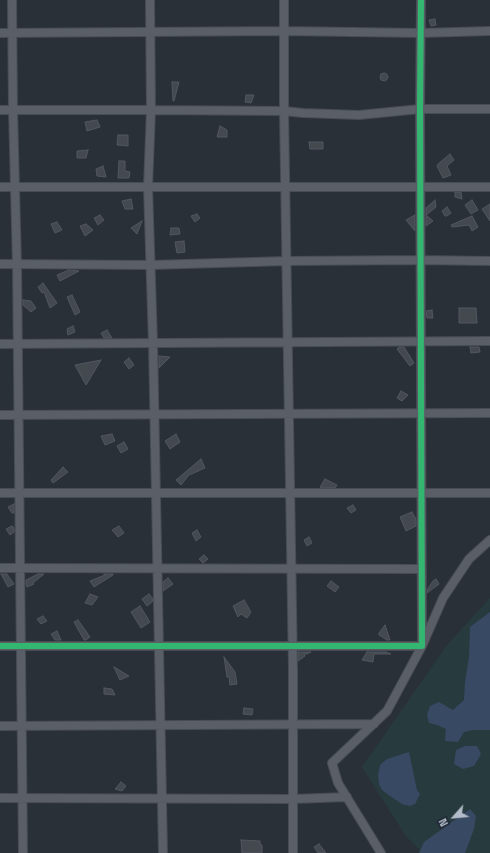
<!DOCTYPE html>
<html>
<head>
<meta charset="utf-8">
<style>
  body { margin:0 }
  #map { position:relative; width:490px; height:853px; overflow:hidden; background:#2a3038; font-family:"Space Grotesk",sans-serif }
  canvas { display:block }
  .north { position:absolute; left:434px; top:797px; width:40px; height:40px; -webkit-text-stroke:3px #1d2633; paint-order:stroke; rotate:243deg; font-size:11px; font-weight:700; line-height:16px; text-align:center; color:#b4bcc9 }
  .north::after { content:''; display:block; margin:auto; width:14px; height:18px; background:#b4bcc9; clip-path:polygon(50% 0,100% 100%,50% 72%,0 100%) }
</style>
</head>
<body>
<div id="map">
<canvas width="490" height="853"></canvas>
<div class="north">N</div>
</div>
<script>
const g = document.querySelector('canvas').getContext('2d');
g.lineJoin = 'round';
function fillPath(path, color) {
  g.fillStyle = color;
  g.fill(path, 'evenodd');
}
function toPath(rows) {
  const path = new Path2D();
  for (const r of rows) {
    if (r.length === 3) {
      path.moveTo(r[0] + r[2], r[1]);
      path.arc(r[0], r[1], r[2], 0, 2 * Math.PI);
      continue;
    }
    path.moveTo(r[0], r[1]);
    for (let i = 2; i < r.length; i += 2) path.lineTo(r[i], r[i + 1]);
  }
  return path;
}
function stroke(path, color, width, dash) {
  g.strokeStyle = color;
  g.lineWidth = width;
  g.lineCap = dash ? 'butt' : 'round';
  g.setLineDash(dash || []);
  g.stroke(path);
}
const green = toPath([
  [490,598,490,853,423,853,405,835,362,767,447,645]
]);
const water = toPath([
  [490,612,490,730,473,730,464,732,458,742,445,741,446,729,437,725,429,723,427,715,430,706,439,702,453,710,464,700,465,682,469,657,470,627],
  [465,746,477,746,481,754,474,766,463,769,454,764,456,750],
  [409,752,417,790,420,794,415,804,410,806,402,804,390,796,382,790,379,784,378,775,380,765,387,759],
  [470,809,476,816,474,829,465,853,419,853,424,842]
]);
const building = toPath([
  [435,19,436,25,431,26,429,20,435,19],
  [384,77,4],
  [172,82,179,82,174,101,173,101,172,82],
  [246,95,254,95,251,103,245,102,246,95],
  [97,120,100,127,87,131,85,122,97,120],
  [220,126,227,130,227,137,217,137,220,126],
  [118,135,128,135,128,146,117,145,118,135],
  [309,142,323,142,323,149,310,149,309,142],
  [88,150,86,158,77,158,77,151,88,150],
  [450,154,454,160,447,166,451,175,443,178,437,166,438,164,450,154],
  [119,161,125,161,125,171,130,172,129,178,118,178,119,161],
  [103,166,106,177,97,176,96,169,103,166],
  [455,192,461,192,462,199,455,197,455,192],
  [131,199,133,209,125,209,122,201,131,199],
  [435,200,436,207,426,215,433,221,426,226,426,208,435,200],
  [472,200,478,210,471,214,465,205,472,200],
  [490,204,490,221,482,209,490,204],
  [447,207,451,213,447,216,445,216,442,211,447,207],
  [197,214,200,218,195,222,191,216,197,214],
  [100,215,104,220,98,225,94,218,100,215],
  [415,215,415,231,406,220,415,215],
  [472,216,478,227,472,231,469,225,452,227,451,225,472,216],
  [142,221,137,234,131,228,142,221],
  [57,222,62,230,55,233,51,224,57,222],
  [86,224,93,230,85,236,80,226,86,224],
  [171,228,179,228,180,234,170,235,171,228],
  [184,241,185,252,177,253,175,242,184,241],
  [69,270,79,271,60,281,57,275,69,270],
  [43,283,57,303,50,308,44,292,42,293,38,287,43,283],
  [72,295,80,312,75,315,67,297,72,295],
  [23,300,31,301,36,308,31,312,23,305,23,300],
  [459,308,476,308,477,323,459,323,459,308],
  [432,310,433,318,427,318,426,311,432,310],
  [73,326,75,332,68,335,67,329,73,326],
  [107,330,112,338,104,338,101,333,107,330],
  [399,347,404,347,414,363,410,366,397,349,399,347],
  [470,347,479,347,480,352,471,353,470,347],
  [159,356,170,357,159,368,159,356],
  [129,358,134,365,129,369,124,362,129,358],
  [101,360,86,385,75,365,101,360],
  [401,391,408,395,402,401,397,398,401,391],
  [112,434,115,441,105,445,101,436,112,434],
  [176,434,180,442,170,449,165,441,176,434],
  [124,442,128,449,121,453,117,446,124,442],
  [201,459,205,468,189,475,181,485,176,480,201,459],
  [63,467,68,472,53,483,51,480,63,467],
  [325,479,337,485,335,488,322,488,320,487,325,479],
  [14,504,14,513,12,513,8,507,14,504],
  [353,505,356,510,351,513,347,508,353,505],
  [412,512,416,519,416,526,406,531,400,517,412,512],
  [12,526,14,528,14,532,10,535,6,529,12,526],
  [119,526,124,533,118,537,112,530,119,526],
  [197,530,201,537,196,541,192,533,197,530],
  [309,537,312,543,307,546,304,540,309,537],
  [204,555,208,559,203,563,199,559,204,555],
  [1,574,7,574,14,584,8,587,1,574],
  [38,574,44,574,33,583,34,584,27,587,26,584,26,580,38,574],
  [104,574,113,574,113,575,94,587,90,581,105,575,104,574],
  [168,578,173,584,163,591,163,582,168,578],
  [436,579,439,584,427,593,427,590,433,581,436,579],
  [331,581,339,587,335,592,327,586,331,581],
  [90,594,98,597,92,605,85,603,90,594],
  [149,594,153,599,153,601,147,606,142,599,149,594],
  [244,600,251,612,247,618,241,614,238,617,233,606,244,600],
  [140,606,150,622,141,628,131,612,140,606],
  [43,616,47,621,41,624,37,619,43,616],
  [78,620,90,637,86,640,84,640,74,622,78,620],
  [385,625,390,640,387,640,379,635,379,633,385,625],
  [57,631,61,640,55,640,51,634,57,631],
  [298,652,311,652,304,655,305,656,298,661,298,652],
  [367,652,386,652,391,654,374,654,373,662,362,660,367,652],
  [224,657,235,672,237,684,230,685,229,677,227,677,224,657],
  [114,667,129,676,120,680,114,667],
  [104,688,112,689,115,695,104,694,104,688],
  [244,708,253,709,252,715,243,714,244,708],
  [121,782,126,786,122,791,115,789,121,782],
  [241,840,260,841,260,845,262,845,262,853,242,853,241,840],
  [319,844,326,853,318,853,314,847,319,844]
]);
const minor = toPath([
  [12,0,13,110,17,265,23,853],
  [150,0,151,110,148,187,153,343,163,853],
  [284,0,284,111,293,670,293,853],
  [0,33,284,31,421,33,490,31],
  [0,110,151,110,284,111,303,113,359,115,420,109,490,109],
  [0,187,490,187],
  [0,264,151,265,287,261,421,260,490,261],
  [0,344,490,341],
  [0,415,490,413],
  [0,493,490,493],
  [0,568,421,569],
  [0,646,422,646,420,109,421,0],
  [0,726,374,724],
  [0,798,293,799,347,797],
  [381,853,338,783,332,763,387,711,422,646,443,598,469,559,490,540]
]);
const cycleway = toPath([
  [0,646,422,646,420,109,421,0]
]);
fillPath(green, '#273a3e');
fillPath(water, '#384963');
fillPath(building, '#444950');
stroke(building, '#52575f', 1);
stroke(minor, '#484c53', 10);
stroke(minor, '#5a5e66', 8);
stroke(cycleway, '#33b770', 6);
</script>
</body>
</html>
